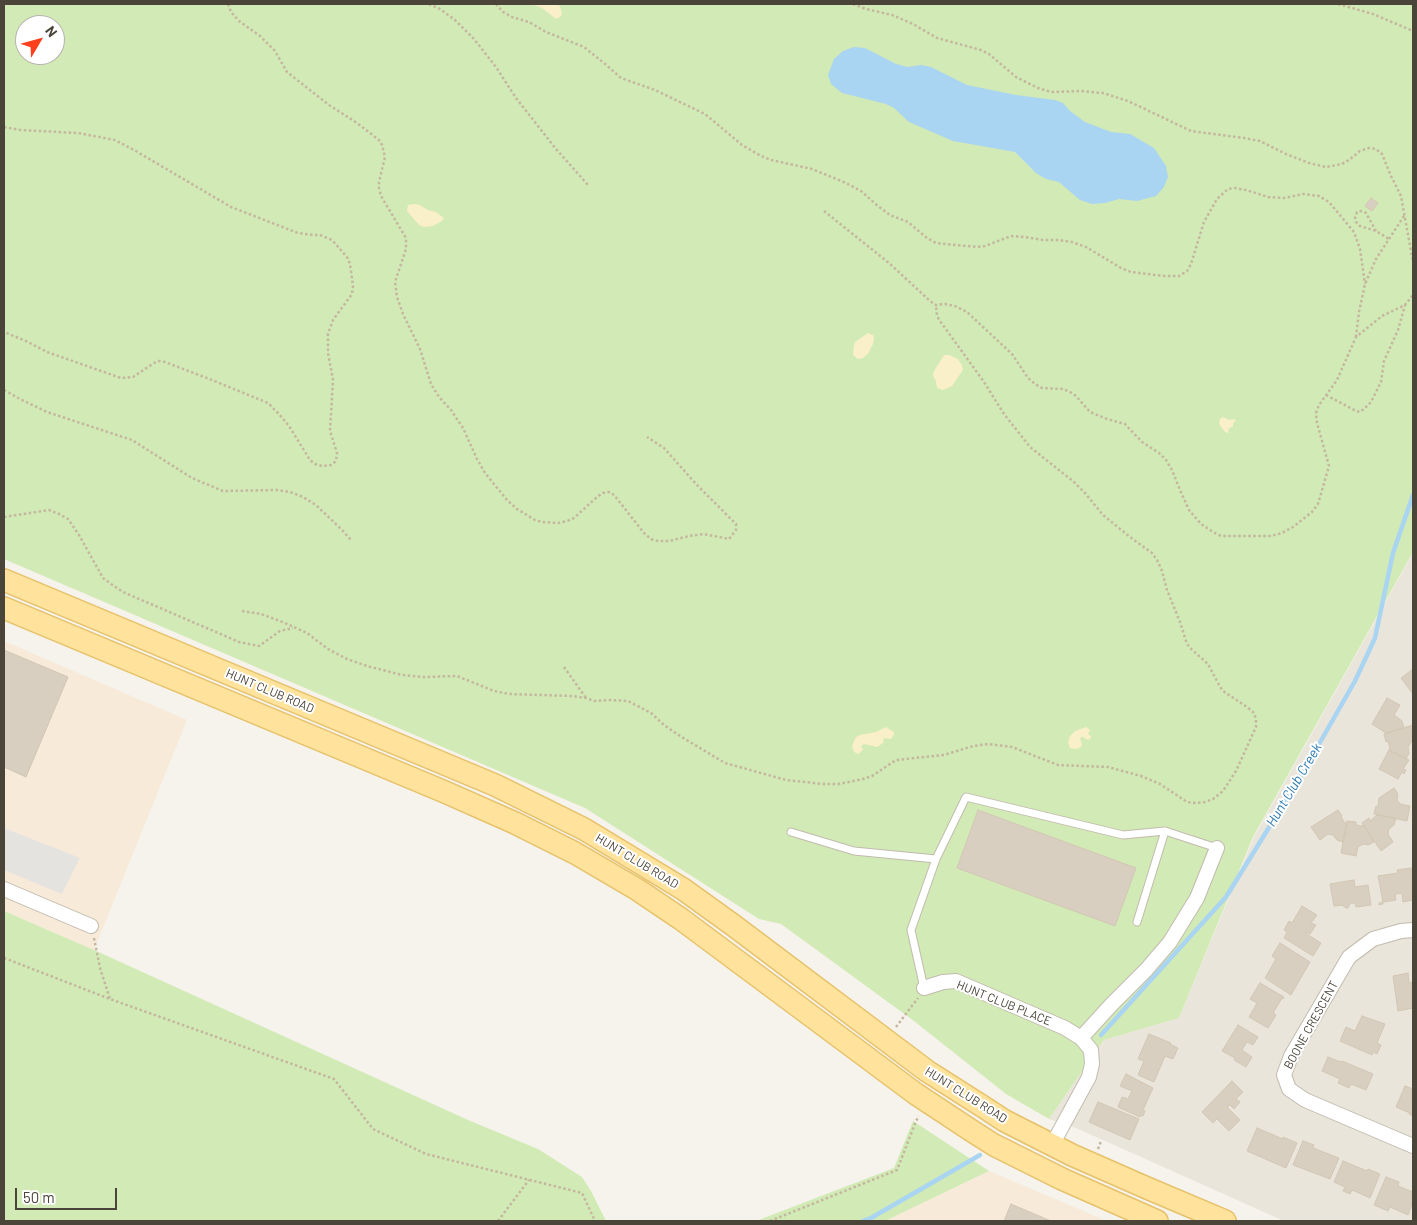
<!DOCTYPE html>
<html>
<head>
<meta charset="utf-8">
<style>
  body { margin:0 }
  #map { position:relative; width:1417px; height:1225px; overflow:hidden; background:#f6f3ec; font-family:Barlow,sans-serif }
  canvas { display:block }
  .frame { position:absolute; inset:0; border:5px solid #4b4439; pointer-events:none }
  .north { position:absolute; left:15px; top:15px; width:50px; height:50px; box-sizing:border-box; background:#fff; border:1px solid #b7b4b0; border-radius:50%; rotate:53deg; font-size:14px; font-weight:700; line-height:20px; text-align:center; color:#4b4439 }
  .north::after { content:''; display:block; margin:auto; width:18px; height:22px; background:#fc3f1d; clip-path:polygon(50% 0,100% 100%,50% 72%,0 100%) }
  .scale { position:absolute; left:15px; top:1188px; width:102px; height:22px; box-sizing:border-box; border:2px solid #4b4439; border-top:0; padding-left:6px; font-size:15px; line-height:18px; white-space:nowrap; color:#4b4439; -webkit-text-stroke:4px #fff; paint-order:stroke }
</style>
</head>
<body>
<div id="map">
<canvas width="1417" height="1225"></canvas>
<div class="frame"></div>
<div class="north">N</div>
<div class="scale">50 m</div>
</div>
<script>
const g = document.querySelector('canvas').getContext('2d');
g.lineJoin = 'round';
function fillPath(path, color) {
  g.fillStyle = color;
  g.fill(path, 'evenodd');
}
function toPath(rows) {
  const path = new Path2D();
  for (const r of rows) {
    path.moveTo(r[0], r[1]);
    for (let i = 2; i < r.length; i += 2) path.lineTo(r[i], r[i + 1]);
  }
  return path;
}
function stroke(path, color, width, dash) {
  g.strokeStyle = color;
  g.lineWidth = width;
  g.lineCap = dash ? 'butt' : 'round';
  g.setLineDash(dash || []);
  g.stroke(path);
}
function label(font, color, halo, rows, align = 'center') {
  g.font = font + ' Barlow,sans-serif';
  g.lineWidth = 4;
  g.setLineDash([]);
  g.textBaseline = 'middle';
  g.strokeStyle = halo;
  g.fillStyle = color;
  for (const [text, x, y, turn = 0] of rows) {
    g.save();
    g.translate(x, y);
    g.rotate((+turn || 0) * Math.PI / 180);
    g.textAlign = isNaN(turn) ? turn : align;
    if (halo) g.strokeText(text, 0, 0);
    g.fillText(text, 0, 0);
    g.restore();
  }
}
const residential = toPath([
  [1413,553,1413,1221,1284,1221,1076,1128,1049,1119,1104,1040,1179,1018,1254,837]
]);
const commercial = toPath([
  [4,641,187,720,94,950,4,911],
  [989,1171,1107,1221,885,1221]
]);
const green = toPath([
  [4,4,1413,4,1413,552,1253,837,1179,1018,1104,1040,1049,1119,1006,1094,914,1021,781,924,759,919,585,808,4,559],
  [25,25,55,25,55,55,25,55],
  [4,911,94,950,468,1120,538,1149,582,1177,591,1191,606,1221,4,1221],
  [913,1121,989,1171,885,1221,756,1221,894,1168]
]);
const sand = toPath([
  [531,4,555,4,560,6,562,14,561,16,556,19,542,8],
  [414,204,420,205,428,210,436,212,444,218,442,221,433,226,424,227,419,225,407,211,408,205],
  [868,333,873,335,874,338,873,344,868,354,863,358,858,359,853,355,854,345,855,342],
  [944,355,949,355,958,359,962,365,963,370,952,386,943,390,937,388,936,381,933,376,934,371],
  [1223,417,1229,420,1234,419,1236,421,1233,423,1233,427,1229,428,1228,433,1225,432,1219,424,1220,419],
  [886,727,894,732,894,735,891,739,884,738,883,743,877,747,864,744,861,746,863,749,861,752,858,754,854,752,852,746,856,737,860,735,876,732],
  [1086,727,1090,730,1088,734,1091,736,1091,738,1088,740,1083,737,1081,737,1080,739,1082,744,1081,747,1076,749,1070,748,1068,742,1070,736,1075,731]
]);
const parking = toPath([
  [4,828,80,858,62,894,4,870]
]);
const water = toPath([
  [854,47,865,48,896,64,908,67,921,65,931,67,967,85,1016,95,1055,100,1063,103,1070,111,1085,122,1111,132,1130,134,1154,148,1166,166,1168,177,1164,187,1156,196,1137,201,1119,199,1105,203,1092,204,1080,200,1059,182,1046,179,1036,173,1015,152,953,141,909,122,894,108,886,104,842,93,831,84,828,75,834,59,843,51]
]);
const stream = toPath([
  [1101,1035,1226,897,1302,774,1355,681,1375,638,1393,553,1413,495],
  [863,1221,871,1218,980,1155]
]);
const building = toPath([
  [1371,198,1378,203,1372,211,1365,206,1371,198],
  [4,650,68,677,26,777,4,767,4,650],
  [1413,669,1413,694,1401,678,1413,669],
  [1387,698,1400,705,1394,715,1402,721,1404,728,1386,733,1372,724,1387,698],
  [1413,725,1413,741,1411,742,1408,747,1409,753,1406,759,1389,750,1390,748,1388,741,1386,742,1384,734,1413,725],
  [1389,750,1409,760,1403,769,1406,770,1404,774,1402,772,1398,779,1379,769,1389,750],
  [1394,788,1398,794,1397,800,1400,804,1410,806,1407,821,1374,814,1376,806,1378,807,1379,798,1394,788],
  [978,810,1136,868,1115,926,957,868,978,810],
  [1338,810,1342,816,1341,817,1345,823,1347,824,1343,842,1337,840,1333,835,1328,834,1320,840,1311,827,1338,810],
  [1377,815,1396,818,1394,825,1389,829,1388,834,1393,842,1381,851,1362,823,1369,818,1370,821,1377,815],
  [1347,821,1356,822,1356,825,1362,826,1364,825,1374,842,1368,845,1363,844,1358,847,1356,856,1341,853,1347,821],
  [1411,868,1413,883,1413,900,1403,902,1402,893,1395,894,1396,900,1383,902,1383,904,1379,905,1379,903,1383,902,1378,876,1398,873,1397,870,1411,868],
  [1354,880,1355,887,1368,885,1371,905,1356,907,1355,903,1350,903,1348,908,1346,908,1342,905,1334,906,1330,884,1354,880],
  [1302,906,1317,915,1311,923,1316,925,1310,934,1306,932,1305,933,1321,943,1313,956,1284,938,1287,932,1284,930,1289,921,1292,923,1302,906],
  [1280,943,1310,962,1291,995,1265,978,1276,959,1272,956,1280,943],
  [1408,973,1409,983,1413,982,1413,991,1411,992,1411,995,1413,994,1413,1008,1398,1011,1393,976,1408,973],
  [1260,983,1284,997,1283,999,1282,998,1273,1013,1276,1015,1268,1028,1249,1017,1257,1003,1250,999,1260,983],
  [1362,1016,1385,1024,1377,1043,1381,1045,1377,1054,1373,1052,1372,1055,1340,1041,1346,1027,1355,1031,1362,1016],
  [1238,1025,1258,1037,1253,1045,1247,1042,1242,1050,1252,1057,1246,1067,1234,1060,1235,1058,1222,1051,1238,1025],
  [1149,1034,1171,1043,1170,1044,1178,1048,1173,1059,1165,1056,1154,1082,1138,1075,1144,1061,1138,1059,1149,1034],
  [1328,1057,1341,1062,1342,1061,1373,1074,1366,1090,1351,1084,1349,1088,1338,1083,1340,1079,1322,1071,1328,1057],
  [1126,1074,1153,1088,1143,1110,1145,1111,1143,1116,1141,1115,1140,1117,1118,1107,1122,1097,1128,1099,1132,1091,1120,1086,1126,1074],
  [1232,1081,1243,1092,1236,1099,1240,1102,1234,1109,1230,1105,1227,1107,1240,1120,1229,1131,1217,1119,1213,1123,1202,1112,1232,1081],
  [1405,1086,1413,1089,1413,1116,1409,1114,1410,1113,1396,1107,1405,1086],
  [1098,1102,1139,1119,1130,1140,1089,1122,1098,1102],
  [1257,1128,1283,1139,1283,1137,1297,1143,1286,1168,1247,1151,1257,1128],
  [1303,1141,1314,1145,1313,1148,1339,1158,1330,1179,1293,1165,1303,1141],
  [1343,1161,1367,1171,1368,1169,1380,1174,1370,1198,1352,1190,1350,1194,1343,1191,1345,1187,1334,1182,1343,1161],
  [1386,1177,1399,1182,1398,1186,1413,1192,1413,1201,1408,1215,1390,1207,1388,1211,1374,1205,1386,1177],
  [1011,1204,1051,1221,1004,1221,1011,1204]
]);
const path = toPath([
  [228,4,231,12,239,21,260,36,275,51,287,72,329,105,357,123,379,140,382,145,385,157,379,182,379,188,381,196,406,238,406,249,395,282,397,297,403,314,420,349,431,384,439,397,451,410,463,428,477,459,485,473,507,500,517,509,535,520,542,522,558,523,567,521,574,518,597,497,603,493,609,492,614,495,644,533,651,539,658,541,669,541,689,536,704,534,729,539,736,530,736,524,697,485,664,448,647,437],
  [429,4,440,9,455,20,474,39,496,67,516,98,556,149,588,185],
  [496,4,503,12,512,17,529,22,546,32,584,47,604,63,621,78,655,90,705,114,742,145,761,156,771,160,812,169,846,183,861,191,878,206,890,215,908,222,927,238,936,243,977,247,985,246,1011,236,1025,237,1043,240,1059,240,1072,242,1086,247,1121,268,1131,272,1164,276,1179,276,1187,271,1191,264,1204,222,1217,199,1228,189,1235,188,1246,190,1268,197,1284,198,1303,194,1319,196,1329,202,1354,232,1360,249,1365,284],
  [853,4,866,9,892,15,913,24,937,38,981,50,989,54,1016,77,1038,88,1051,92,1081,91,1103,93,1128,101,1191,131,1244,138,1260,141,1286,154,1309,163,1326,167,1342,164,1349,160,1360,151,1369,148,1376,149,1382,154,1391,176,1401,196,1413,262],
  [1338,4,1373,14,1413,31],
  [4,127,20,130,78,133,115,140,134,150,231,207,298,233,313,235,320,235,332,240,347,257,350,264,353,286,352,294,333,320,328,334,328,353,333,380,330,431,337,453,336,461,331,465,322,466,315,464,310,460,289,426,278,413,268,403,212,380,165,362,159,361,154,363,133,377,121,378,47,352,26,341,4,332],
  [824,211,889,263,930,301,936,305,945,304,955,306,967,312,1012,354,1028,378,1035,384,1042,388,1063,389,1070,392,1076,396,1090,412,1107,419,1125,424,1142,442,1159,453,1166,460,1172,470,1180,490,1189,510,1201,524,1213,532,1221,536,1271,536,1282,533,1293,527,1312,512,1318,504,1329,466,1317,423,1316,413,1319,405,1337,380,1356,337,1382,316,1405,305,1412,296,1413,293],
  [1376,231,1366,213,1361,211,1357,212,1355,218,1356,222,1360,226,1376,231,1389,239],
  [1356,337,1359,312,1365,284,1376,259,1404,216],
  [4,390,22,400,47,412,132,440,192,478,223,491,277,490,290,492,303,497,316,505,342,530,351,540],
  [1326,395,1356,411,1360,412,1364,409,1371,402,1381,382,1384,361,1398,330,1405,305],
  [4,517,49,510,59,514,68,519,79,535,103,578,111,584,123,592,239,642,259,646,280,631,293,628],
  [242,611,261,614,285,623,307,633,328,649,347,659,367,666,402,675,424,677,457,676,494,691,509,694,572,696,586,698,594,701,611,700,628,701,651,713,664,725,680,736,725,763,786,780,823,784,839,784,863,779,872,776,896,760,944,755,973,746,988,744,1012,747,1058,765,1108,767,1141,776,1160,784,1187,802,1196,803,1205,802,1213,799,1223,791,1236,771,1256,727,1256,719,1254,713,1247,707,1223,691,1219,685,1208,664,1189,647,1186,641,1180,622,1167,590,1162,571,1157,560,1152,553,1130,537,1103,515,1085,493,1074,482,1030,447,1004,414,984,382,940,321,937,316,936,305],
  [564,667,586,698],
  [94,938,100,968,110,999],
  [4,958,110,999,334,1079,373,1129,426,1154,582,1193,595,1221],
  [896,1027,918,998],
  [1098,1149,1101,1141],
  [498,1221,529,1180],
  [770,1221,897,1170,916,1121,919,1116]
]);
const service = toPath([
  [791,832,854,851,936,859],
  [1137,922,1165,831],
  [924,988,911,930,936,859,966,797,1123,835,1165,831,1217,848]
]);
const minor = toPath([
  [4,889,91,926],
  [1413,930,1401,931,1373,939,1349,957,1291,1056,1284,1075,1289,1089,1305,1100,1413,1146],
  [924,988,943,982,956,981,1065,1028,1081,1038,1091,1050,1092,1064,1089,1077,1052,1145],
  [1081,1038,1112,1004,1146,970,1170,942,1197,898,1217,848]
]);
const primary = toPath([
  [4,580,495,785,584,829,683,889,733,925,927,1071,982,1106,1005,1121,1072,1155,1147,1188,1225,1221],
  [4,608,445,792,515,823,575,853,638,890,681,919,916,1094,972,1131,994,1145,1062,1179,1157,1221]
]);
const streetNames = [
  ["HUNT CLUB ROAD",270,691,23],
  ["HUNT CLUB ROAD",637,861,31],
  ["HUNT CLUB PLACE",1004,1003,22],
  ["BOONE CRESCENT",1311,1025,-61],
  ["HUNT CLUB ROAD",966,1095,32]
];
const waterNames = [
  ["Hunt Club Creek",1294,785,-59]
];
fillPath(residential, '#eae5da');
fillPath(commercial, '#f7ead8');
fillPath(green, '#d2eab5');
fillPath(sand, '#f9efc9');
fillPath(parking, '#e5e3e0');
fillPath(water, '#a9d4f2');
stroke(stream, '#a9d4f2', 4.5);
fillPath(building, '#d8cfc1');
stroke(building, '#d3c7b4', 1);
stroke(service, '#c2bbae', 9);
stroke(minor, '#c2bbae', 16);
stroke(primary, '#e6c16a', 24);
stroke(path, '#c4b79f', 2.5, [2.5, 2.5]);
stroke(service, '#fff', 7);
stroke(minor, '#fff', 14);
stroke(primary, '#ffe39c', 21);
label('12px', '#4b4439', '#fff', streetNames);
label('italic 14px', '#2e7ab2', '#fff', waterNames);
</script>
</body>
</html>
